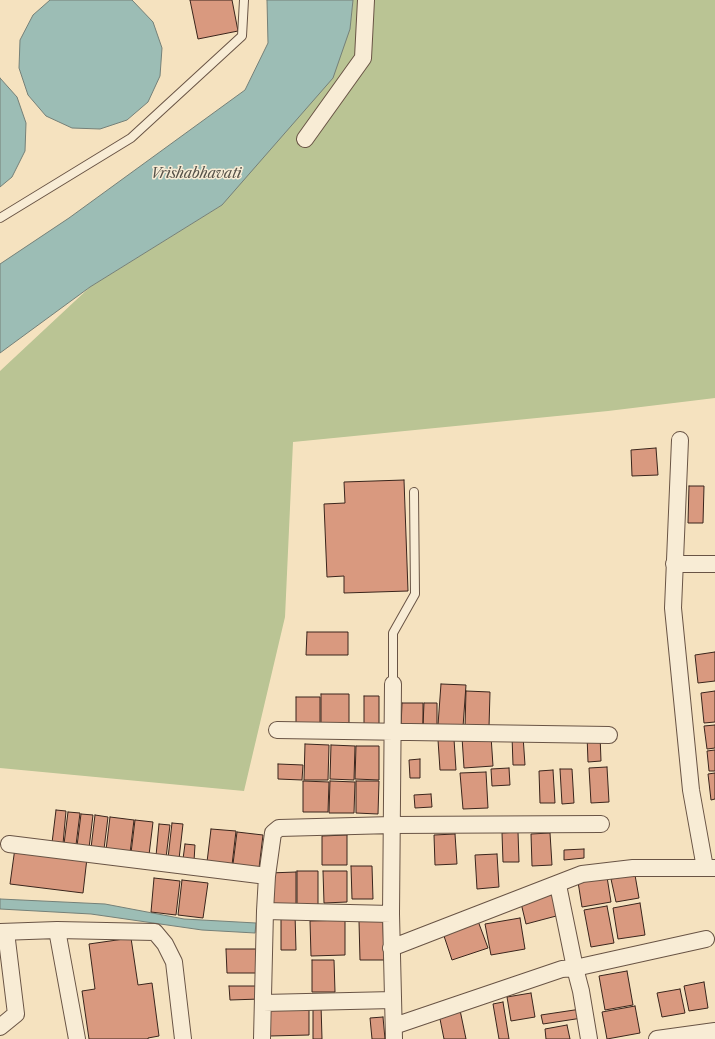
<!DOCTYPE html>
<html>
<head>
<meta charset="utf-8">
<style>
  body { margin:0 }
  canvas { display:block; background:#f5e2bf }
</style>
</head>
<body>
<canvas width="715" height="1039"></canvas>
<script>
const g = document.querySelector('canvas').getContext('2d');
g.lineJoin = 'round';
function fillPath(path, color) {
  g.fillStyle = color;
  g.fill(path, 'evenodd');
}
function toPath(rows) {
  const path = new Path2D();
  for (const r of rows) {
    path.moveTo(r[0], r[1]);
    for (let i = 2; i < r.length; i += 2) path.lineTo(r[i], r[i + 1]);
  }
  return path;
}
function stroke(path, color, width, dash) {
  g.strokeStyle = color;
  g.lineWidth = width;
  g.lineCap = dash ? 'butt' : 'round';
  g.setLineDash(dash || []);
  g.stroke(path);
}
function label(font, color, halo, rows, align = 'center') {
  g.font = font + ' "Libre Caslon Text",serif';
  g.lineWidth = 3;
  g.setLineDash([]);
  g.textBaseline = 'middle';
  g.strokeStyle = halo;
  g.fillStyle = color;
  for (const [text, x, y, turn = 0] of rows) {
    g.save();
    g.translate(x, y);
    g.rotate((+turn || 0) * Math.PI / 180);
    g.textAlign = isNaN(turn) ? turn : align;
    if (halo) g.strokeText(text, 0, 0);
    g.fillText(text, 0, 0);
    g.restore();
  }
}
const green = toPath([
  [353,0,715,0,715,398,608,411,293,442,285,617,244,791,0,768,0,371,90,287,222,205,350,29]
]);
const water = toPath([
  [50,0,132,0,153,22,162,48,160,76,148,102,127,120,100,129,72,128,46,116,28,95,19,68,20,40,33,15,50,0],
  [267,0,353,0,350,29,333,78,222,205,90,287,0,353,0,264,69,218,245,90,268,43,267,0],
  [0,78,17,97,26,123,25,151,12,177,0,187,0,78],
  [0,899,105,904,184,919,256,923,255,933,202,930,91,914,0,909,0,899]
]);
const building = toPath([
  [190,0,232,0,238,31,198,39,190,0],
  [656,448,658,475,632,476,631,450,656,448],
  [404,480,408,591,344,593,344,576,327,577,324,504,345,503,344,482,404,480],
  [689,486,704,486,703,523,688,523,689,486],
  [307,632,348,632,348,655,306,655,307,632],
  [715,652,715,681,698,683,695,655,715,652],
  [441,684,466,685,463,727,438,725,441,684],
  [466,691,490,692,489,727,465,727,466,691],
  [715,691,715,722,704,723,701,693,715,691],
  [321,694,349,694,349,724,321,724,321,694],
  [364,696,379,696,379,725,364,725,364,696],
  [296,697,320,697,320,724,296,724,296,697],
  [402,703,423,703,423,727,401,727,402,703],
  [424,703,437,703,437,725,423,725,424,703],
  [715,725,715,748,707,749,704,726,715,725],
  [587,735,600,735,601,761,588,762,587,735],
  [491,736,493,766,464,768,462,737,491,736],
  [512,736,523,736,525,765,513,765,512,736],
  [454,739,456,770,440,770,438,740,454,739],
  [305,744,329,745,328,780,304,780,305,744],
  [331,745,355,746,354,780,330,779,331,745],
  [356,746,379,746,379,780,355,779,356,746],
  [715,750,715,771,709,771,707,751,715,750],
  [420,759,420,778,410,778,409,760,420,759],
  [278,764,303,765,302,780,278,779,278,764],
  [607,767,609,802,591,803,589,768,607,767],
  [509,768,510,785,492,786,491,769,509,768],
  [560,769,572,769,574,803,562,804,560,769],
  [553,770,555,803,540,803,539,771,553,770],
  [486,772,488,808,463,809,460,773,486,772],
  [715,773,715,799,711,800,708,774,715,773],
  [303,781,329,782,328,812,303,812,303,781],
  [330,781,355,782,354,813,329,813,330,781],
  [356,781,379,781,378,814,356,813,356,781],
  [431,794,432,807,415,808,414,795,431,794],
  [56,810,66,811,63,844,52,843,56,810],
  [68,812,80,813,76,845,64,844,68,812],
  [81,814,93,815,89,848,77,846,81,814],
  [95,815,108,817,104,849,91,848,95,815],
  [110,817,134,820,130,853,106,850,110,817],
  [135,820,153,822,149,855,131,853,135,820],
  [172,823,183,824,179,859,168,858,172,823],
  [159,824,170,825,166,858,156,856,159,824],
  [211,829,236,831,232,865,207,862,211,829],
  [237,832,263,835,259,868,233,864,237,832],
  [518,832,519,862,503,862,502,833,518,832],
  [550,833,552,865,532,866,531,834,550,833],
  [455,834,457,864,435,865,434,835,455,834],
  [347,835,347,865,322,865,322,836,347,835],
  [185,844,195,845,194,861,183,859,185,844],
  [15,848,87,858,83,893,10,884,15,848],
  [584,849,584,858,564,860,564,850,584,849],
  [497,854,499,887,477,889,475,855,497,854],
  [351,866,372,866,373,899,352,899,351,866],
  [297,871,318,871,318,905,297,905,297,871],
  [323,871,347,871,347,902,324,903,323,871],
  [296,872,296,906,270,906,269,873,296,872],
  [635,875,639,898,616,902,611,879,635,875],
  [607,877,611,902,582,907,578,882,607,877],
  [154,878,180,881,176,915,151,912,154,878],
  [182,880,208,883,203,918,178,915,182,880],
  [554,894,560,915,526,924,521,903,554,894],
  [640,903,645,935,618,939,613,908,640,903],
  [607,906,614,943,591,947,584,910,607,906],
  [281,914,295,914,296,950,281,950,281,914],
  [520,918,525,949,491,955,485,924,520,918],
  [345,920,345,955,311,956,310,921,345,920],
  [359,921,383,921,384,960,360,960,359,921],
  [478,921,488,948,452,960,443,933,478,921],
  [131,938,138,985,152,983,159,1036,148,1038,148,1039,89,1039,82,991,95,989,89,944,131,938],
  [226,949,258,949,258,973,227,973,226,949],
  [312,960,334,960,335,992,312,992,312,960],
  [627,971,633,1005,605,1010,599,976,627,971],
  [704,982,708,1008,689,1011,684,986,704,982],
  [229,986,260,986,260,999,230,1000,229,986],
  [680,989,685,1013,662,1017,657,993,680,989],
  [531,993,535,1017,511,1021,507,997,531,993],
  [503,1002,509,1039,499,1039,493,1004,503,1002],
  [313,1005,321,1005,322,1039,313,1039,313,1005],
  [635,1006,640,1033,607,1039,602,1012,635,1006],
  [581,1009,582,1018,543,1024,541,1015,581,1009],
  [269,1010,309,1010,309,1035,270,1036,269,1010],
  [460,1010,466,1039,444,1039,439,1014,460,1010],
  [383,1017,385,1039,372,1039,370,1018,383,1017],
  [567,1025,570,1039,546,1039,545,1029,567,1025]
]);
const lane = toPath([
  [0,218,131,138,242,36,244,0],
  [393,684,393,633,415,594,414,492]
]);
const street = toPath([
  [305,139,363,58,366,0],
  [680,440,673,608,691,790,705,868],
  [674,564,715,564],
  [393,684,391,914,394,1039],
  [277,730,609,735],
  [9,844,267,876,265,911,391,914],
  [267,876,273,833,279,828,392,825,601,824],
  [558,885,575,968,706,939],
  [57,930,77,1039],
  [0,932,57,930,155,932,165,944,174,962,183,1039],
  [391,948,582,874,633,868,715,868],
  [263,1003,393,1000],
  [394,1026,562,969,575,968,581,991,589,1039],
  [0,1027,16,1014,6,932],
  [262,1039,265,911],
  [657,1039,715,1031]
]);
const waterNames = [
  ["Vrishabhavati",196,174]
];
fillPath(green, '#bac494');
fillPath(water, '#9cbdb5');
stroke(water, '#758078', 1);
fillPath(building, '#d9997f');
stroke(building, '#3a251c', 1);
stroke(lane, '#695445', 10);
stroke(street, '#695445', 18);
stroke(lane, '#f8ecd5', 8);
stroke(street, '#f8ecd5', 16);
label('italic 14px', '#57534a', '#f8ecd5', waterNames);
</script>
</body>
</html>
